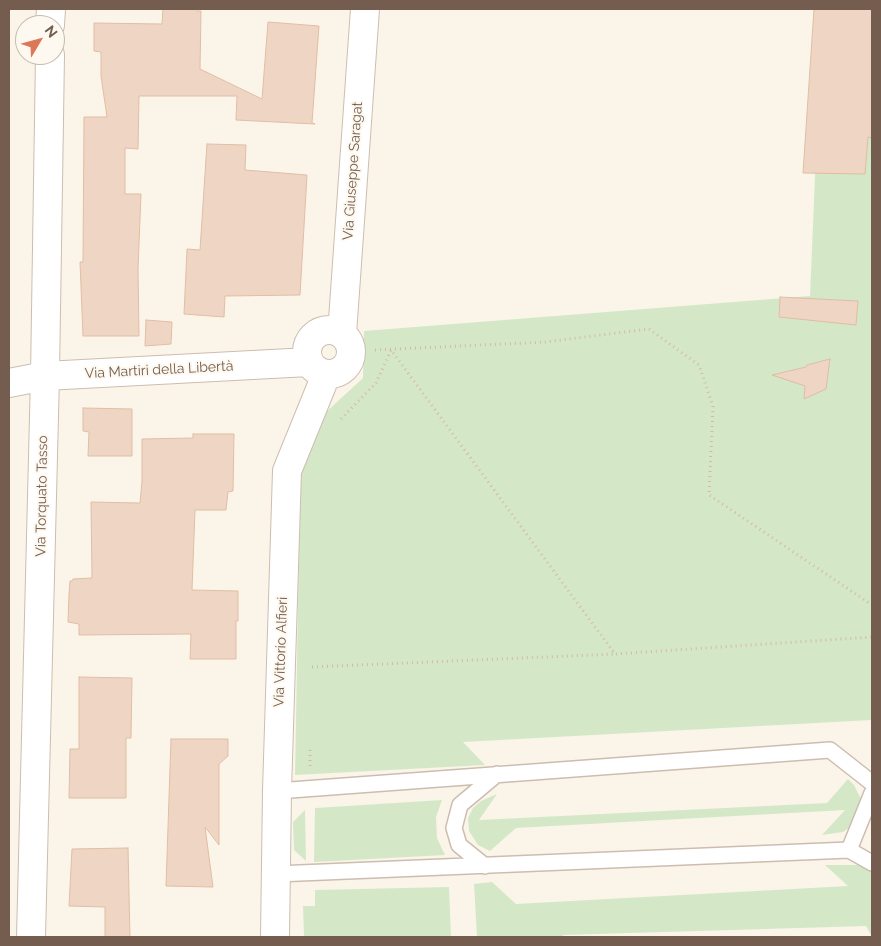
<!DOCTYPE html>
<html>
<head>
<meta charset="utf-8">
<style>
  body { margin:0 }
  #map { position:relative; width:881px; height:946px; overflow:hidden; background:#fbf5e9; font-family:Raleway,sans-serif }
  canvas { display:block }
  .frame { position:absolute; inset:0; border:10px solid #745d4e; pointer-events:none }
  .north { position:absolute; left:15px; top:15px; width:50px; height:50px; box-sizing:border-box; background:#fef9f0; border:1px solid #c7bbaf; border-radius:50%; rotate:53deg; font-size:14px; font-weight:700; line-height:20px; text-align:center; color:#745d4e }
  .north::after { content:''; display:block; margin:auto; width:18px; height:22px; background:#dc7857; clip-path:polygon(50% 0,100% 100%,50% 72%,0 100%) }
</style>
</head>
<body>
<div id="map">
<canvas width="881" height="946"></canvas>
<div class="frame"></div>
<div class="north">N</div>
</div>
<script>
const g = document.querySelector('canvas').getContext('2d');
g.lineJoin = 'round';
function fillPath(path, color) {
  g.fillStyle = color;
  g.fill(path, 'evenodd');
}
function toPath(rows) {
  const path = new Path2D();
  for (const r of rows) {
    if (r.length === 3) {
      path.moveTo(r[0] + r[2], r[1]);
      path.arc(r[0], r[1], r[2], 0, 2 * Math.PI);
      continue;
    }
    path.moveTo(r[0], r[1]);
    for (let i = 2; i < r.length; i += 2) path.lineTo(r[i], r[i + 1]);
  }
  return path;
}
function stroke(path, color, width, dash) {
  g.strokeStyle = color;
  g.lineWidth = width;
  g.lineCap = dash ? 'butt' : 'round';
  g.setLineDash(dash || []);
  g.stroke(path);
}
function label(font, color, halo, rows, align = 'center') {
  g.font = font + ' Raleway,sans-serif';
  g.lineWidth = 4;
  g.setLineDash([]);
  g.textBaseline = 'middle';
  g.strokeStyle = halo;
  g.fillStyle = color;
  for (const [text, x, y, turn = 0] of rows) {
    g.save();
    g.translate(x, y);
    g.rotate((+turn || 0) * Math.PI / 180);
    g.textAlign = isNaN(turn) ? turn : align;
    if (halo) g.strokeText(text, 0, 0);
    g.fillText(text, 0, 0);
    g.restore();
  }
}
const green = toPath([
  [822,9,872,9,872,720,463,742,485,765,295,775,301,435,363,378,364,331,810,296],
  [848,779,854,785,862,801,855,824,843,832,822,835,845,810,516,828,490,851,478,845,469,831,468,818,473,808,481,801,497,794,479,820,827,803],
  [442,800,436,817,437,838,445,855,314,862,315,808],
  [305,810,306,861,294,850,293,822],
  [825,865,862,865,872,871,872,937,866,926,563,935,563,937,477,937,474,884,492,882,516,904,848,886],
  [449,887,451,937,304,937,303,906,315,906,315,890]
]);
const building = toPath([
  [163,9,197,9,197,11,201,11,200,69,262,99,268,22,319,26,312,123,315,124,236,120,237,96,139,96,138,149,125,148,125,194,141,194,138,269,139,336,83,336,80,262,83,262,84,117,107,117,101,76,101,52,94,51,94,23,162,24,163,9],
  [814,9,872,9,872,138,868,137,865,174,803,173,814,9],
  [207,144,246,145,245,170,307,175,300,295,225,296,224,317,184,314,187,249,200,250,207,144],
  [780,297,858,301,856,325,779,317,780,297],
  [146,320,172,322,171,344,145,346,146,320],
  [830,359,826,389,804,399,805,386,772,375,806,367,807,365,830,359],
  [83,408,132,409,132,456,88,456,89,432,83,431,83,408],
  [193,434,234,434,233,491,228,492,226,510,195,510,192,590,238,591,238,621,236,621,236,659,190,659,191,634,79,635,79,624,68,622,69,594,70,581,72,581,73,579,92,578,91,502,140,503,142,481,142,439,193,438,193,434],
  [79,677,132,678,131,738,126,738,126,798,69,798,70,749,79,749,79,677],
  [171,739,228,739,228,756,219,764,219,845,205,827,213,887,166,886,171,739],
  [128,848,130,937,105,937,105,907,69,906,72,849,128,848]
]);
const path = toPath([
  [375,350,545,342,649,329,699,365,713,406,709,495,872,605],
  [341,419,376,383,391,350,615,654,872,637],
  [312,667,615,654],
  [310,766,310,750]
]);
const lane = toPath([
  [277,791,830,750,872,783],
  [849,850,872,863],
  [485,866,459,845,454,828,460,805,497,774],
  [276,874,849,850,872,793]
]);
const street = toPath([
  [50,25,51,9],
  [329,352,22],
  [342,334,365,9],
  [9,383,45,376,309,362],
  [31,937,45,376,50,55],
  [275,937,277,791,287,471,326,375]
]);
const streetNames = [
  ["Via Giuseppe Saragat",353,171,-86],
  ["Via Martiri della Libertà",159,370,-3],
  ["Via Torquato Tasso",42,496,-89],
  ["Via Vittorio Alfieri",281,652,-88]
];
fillPath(green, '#d4e8c8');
fillPath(building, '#efd5c3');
stroke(building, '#e1bda4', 1);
stroke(lane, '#cdbdb0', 18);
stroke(street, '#cdbdb0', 30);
stroke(path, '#d4b9a5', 3, [1, 4]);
stroke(lane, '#fff', 15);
stroke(street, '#fff', 28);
label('14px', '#745d4e', '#fef9f0', streetNames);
</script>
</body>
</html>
